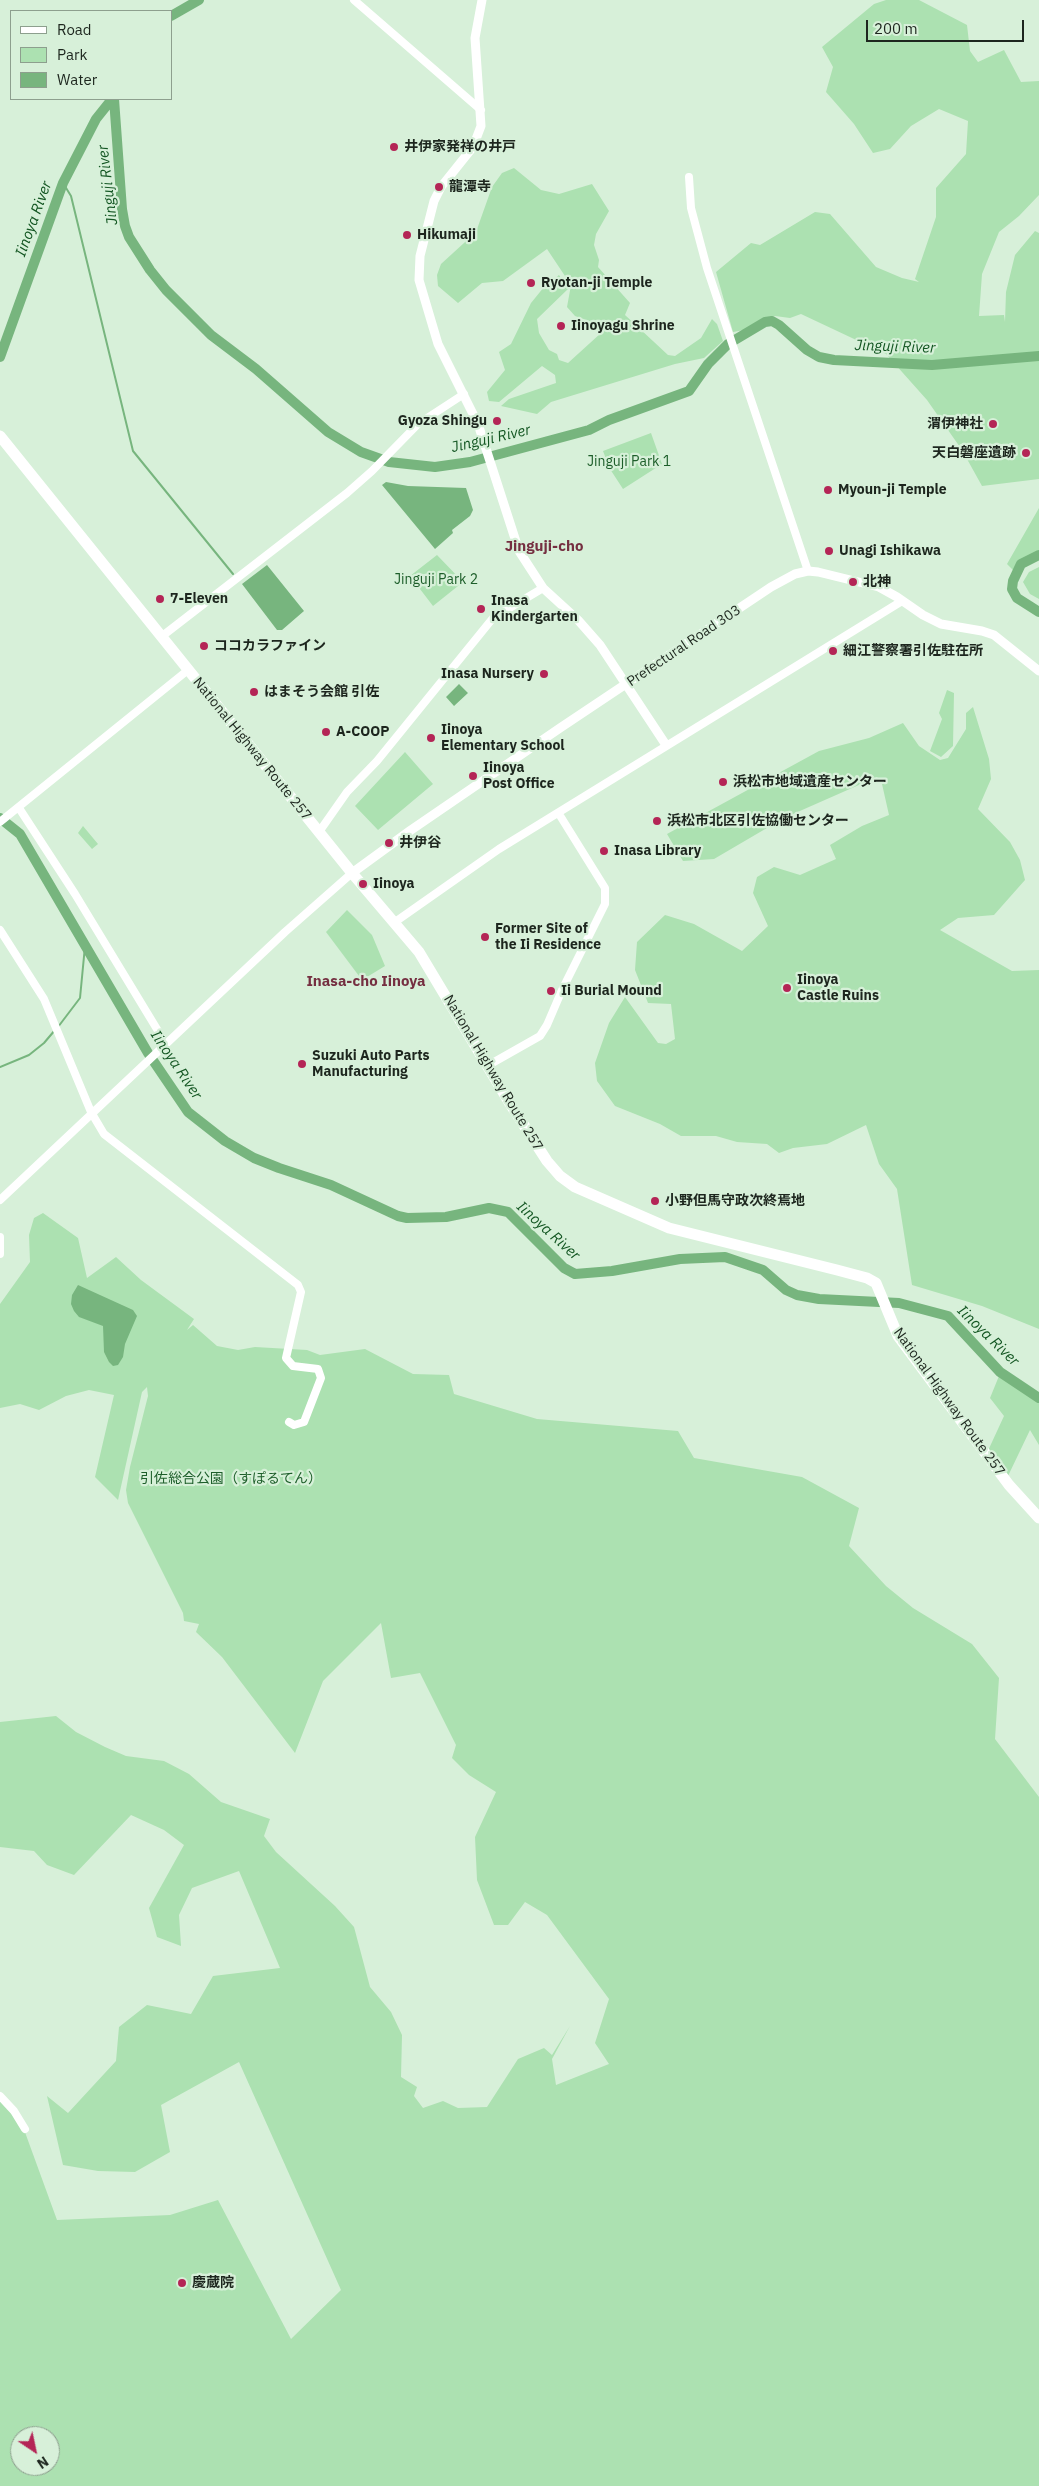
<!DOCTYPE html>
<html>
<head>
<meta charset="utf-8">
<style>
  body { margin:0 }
  #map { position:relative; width:1039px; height:2486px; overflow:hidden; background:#d7f0d9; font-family:"IBM Plex Sans",sans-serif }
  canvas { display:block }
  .legend { position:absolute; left:10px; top:10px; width:162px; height:90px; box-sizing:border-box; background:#d7f0d9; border:1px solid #8d9f8e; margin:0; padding:6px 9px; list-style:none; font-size:15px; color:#1d261e }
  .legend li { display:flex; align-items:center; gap:10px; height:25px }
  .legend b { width:25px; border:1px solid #8d9f8e }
  .north { position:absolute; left:10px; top:2426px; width:50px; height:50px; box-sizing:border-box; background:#d7f0d9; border:1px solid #8d9f8e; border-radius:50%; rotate:146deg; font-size:14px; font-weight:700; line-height:20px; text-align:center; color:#1d261e }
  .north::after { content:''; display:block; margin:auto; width:18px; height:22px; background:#b42556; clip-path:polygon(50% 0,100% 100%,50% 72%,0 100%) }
  .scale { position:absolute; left:866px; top:20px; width:158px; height:22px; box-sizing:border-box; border:2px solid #1d261e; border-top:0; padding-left:6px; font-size:15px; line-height:18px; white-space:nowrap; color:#1d261e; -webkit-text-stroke:4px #d7f0d9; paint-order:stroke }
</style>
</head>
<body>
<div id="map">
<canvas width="1039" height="2486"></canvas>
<ul class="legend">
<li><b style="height:6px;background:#fff"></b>Road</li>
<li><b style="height:14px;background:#ace1b1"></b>Park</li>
<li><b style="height:14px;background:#77b57e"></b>Water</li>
</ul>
<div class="north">N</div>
<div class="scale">200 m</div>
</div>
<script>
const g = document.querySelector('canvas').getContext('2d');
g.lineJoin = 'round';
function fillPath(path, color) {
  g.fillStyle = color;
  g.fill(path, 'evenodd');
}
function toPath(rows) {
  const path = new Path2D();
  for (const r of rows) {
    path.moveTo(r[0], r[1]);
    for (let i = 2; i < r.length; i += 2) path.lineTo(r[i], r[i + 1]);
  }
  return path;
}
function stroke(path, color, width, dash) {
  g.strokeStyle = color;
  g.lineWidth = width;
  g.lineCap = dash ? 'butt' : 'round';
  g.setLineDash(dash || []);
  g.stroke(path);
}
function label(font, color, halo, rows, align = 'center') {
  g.font = font + ' "IBM Plex Sans","Noto Sans JP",sans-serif';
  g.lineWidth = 4.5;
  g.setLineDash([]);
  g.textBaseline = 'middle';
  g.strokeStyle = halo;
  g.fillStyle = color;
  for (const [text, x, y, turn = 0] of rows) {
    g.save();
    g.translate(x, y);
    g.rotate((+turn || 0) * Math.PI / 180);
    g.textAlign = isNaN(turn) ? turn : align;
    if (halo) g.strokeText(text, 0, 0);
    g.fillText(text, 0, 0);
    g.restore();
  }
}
const green = toPath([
  [886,0,919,0,967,25,970,51,978,62,1004,50,1021,82,1039,81,1039,195,1019,216,999,232,982,274,979,316,1004,315,1005,322,1006,292,1015,255,1035,231,1039,233,1039,479,982,486,962,450,927,400,886,354,801,314,790,318,775,316,760,322,750,329,733,332,716,272,751,243,760,245,815,212,830,214,876,267,902,278,919,282,915,279,936,217,936,188,966,154,968,121,939,109,911,126,890,149,873,153,854,124,826,92,833,67,822,47,874,4],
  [514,168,541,190,559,194,592,184,609,211,596,234,594,245,599,260,598,267,630,303,625,315,668,355,675,356,701,338,712,319,717,324,723,341,704,358,675,364,551,402,537,414,501,406,509,399,556,383,555,375,542,366,499,402,489,401,487,392,505,370,499,352,511,344,531,303,544,287,559,275,568,289,537,319,539,333,549,350,557,354,559,360,568,363,601,333,592,322,575,316,567,307,571,285,547,249,503,281,482,283,458,303,438,286,437,275,441,264,476,232,492,187,502,173],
  [651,433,662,464,623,489,610,469,603,451],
  [1039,508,1039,559,1014,571,1007,564],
  [437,555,463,582,433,606,410,576],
  [1039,567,1039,599,1030,594,1023,582,1029,572],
  [947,690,954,693,953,746,941,757,930,751,942,719,939,713],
  [973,707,989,759,991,779,978,809,1010,842,1020,860,1025,880,994,915,958,918,940,930,1012,971,1039,970,1039,1329,982,1306,912,1285,897,1189,879,1164,866,1125,827,1144,793,1148,779,1153,767,1144,737,1142,716,1136,681,1136,660,1124,615,1106,597,1081,595,1063,609,1023,625,997,658,1043,666,1044,675,1039,671,1004,648,1003,635,970,637,942,665,915,694,924,742,951,768,926,753,893,757,877,774,867,800,875,836,859,830,845,862,826,889,815,882,784,877,777,784,818,714,859,683,861,667,834,819,751,869,738,903,723,919,746,940,760,948,758,966,729,966,713],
  [405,752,433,784,378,830,355,806],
  [83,826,98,844,92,849,78,833],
  [347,910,372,935,385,966,362,980,326,932],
  [43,1213,78,1238,87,1278,116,1257,141,1280,194,1319,187,1330,193,1325,217,1346,238,1350,255,1347,307,1350,320,1355,365,1349,413,1374,449,1375,454,1394,537,1419,678,1431,694,1458,802,1477,859,1508,849,1546,886,1586,913,1608,972,1644,999,1678,995,1739,1039,1797,1039,2486,0,2486,0,2097,22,2124,57,2220,170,2215,218,2200,291,2339,341,2290,239,2062,161,2105,170,2152,135,2172,98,2171,63,2165,47,2096,68,2113,116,2061,119,2027,147,2005,191,2014,213,1976,280,1968,239,1871,192,1888,179,1915,181,1946,157,1937,149,1908,184,1845,164,1830,131,1815,74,1875,47,1865,34,1851,0,1847,0,1722,56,1716,76,1732,105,1747,126,1756,164,1761,189,1774,221,1802,270,1819,264,1836,276,1852,335,1906,354,1927,370,1987,391,2012,402,2035,401,2077,417,2087,414,2096,423,2108,443,2101,458,2108,487,2107,518,2059,544,2048,552,2055,570,2026,552,2059,556,2085,609,2064,595,2043,609,1999,547,1915,525,1902,508,1925,494,1925,477,1880,475,1837,496,1792,469,1775,452,1758,456,1745,420,1673,391,1678,381,1623,323,1681,295,1753,222,1657,196,1632,199,1624,184,1621,183,1613,128,1503,126,1490,130,1467,148,1396,147,1387,142,1392,118,1500,95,1477,114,1395,89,1390,66,1396,39,1410,20,1404,0,1408,0,1304,30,1262,29,1235,34,1218],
  [20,2436,50,2436,50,2466,20,2466],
  [999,1376,1039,1394,1039,1445,1030,1430,1008,1476,986,1455,1004,1416,990,1398]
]);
const water = toPath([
  [386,482,408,486,466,488,473,510,470,516,452,530,453,533,435,549,382,485],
  [267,565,304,611,282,630,277,630,242,584],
  [459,684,468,693,454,706,446,697],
  [78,1285,133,1310,137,1316,125,1344,123,1357,118,1365,113,1366,109,1362,104,1352,103,1326,79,1317,74,1311,71,1304,72,1295]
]);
const stream = toPath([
  [63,183,71,196,133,451,233,574],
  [58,1027,80,998,85,946],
  [0,1067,29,1055,44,1043,55,1030]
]);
const river = toPath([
  [171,16,199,0],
  [114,99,122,209,125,226,129,237,150,270,166,290,211,335,256,369,328,432,361,452,389,462,435,467,470,462,589,430,609,420,689,391,708,364,728,344,765,322,772,321,779,325,807,350,819,357,834,360,932,365,1039,356],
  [0,357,63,183,96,119,112,99],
  [1039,555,1021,564,1013,581,1012,589,1017,598,1039,612],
  [0,818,20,834,148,1053,188,1112,225,1141,254,1158,279,1168,331,1185,398,1216,407,1218,446,1217,489,1208,508,1212,564,1268,575,1274,612,1271,680,1259,725,1257,763,1270,786,1290,797,1295,819,1299,899,1303,948,1316,1000,1372,1039,1398]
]);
const minor = toPath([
  [354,0,481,110],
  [689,177,691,208,707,268,808,571],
  [161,637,347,493,372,471,418,424,464,394],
  [19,808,75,894,166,1044],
  [0,822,188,670],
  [319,832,347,792,377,761,493,618,543,588],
  [395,922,499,849,902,601],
  [0,930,44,999,91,1112,104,1134,298,1285,301,1292,286,1358,293,1366,318,1369,321,1378,304,1422,294,1425,289,1422],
  [487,1066,540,1036,547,1025,562,990,605,904,605,888,559,814],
  [0,1200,285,932,352,873],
  [0,1237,0,1254],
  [0,2096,14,2111,25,2129]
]);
const major = toPath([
  [482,0,475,38,481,126,473,147,441,187,434,201,420,256,419,280,438,344,478,424,519,551,543,588,578,620,600,645,666,745],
  [352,873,411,830,560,728,771,587,795,574,808,571,818,572,879,587,897,597,923,615,941,624,982,631,994,635,1039,671]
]);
const highway = toPath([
  [0,436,352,873,419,952,509,1102,547,1161,560,1176,575,1187,669,1228,837,1270,867,1278,876,1283,898,1336,1009,1485,1039,1518]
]);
const markers = [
  [394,147,5,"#b42556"],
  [439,187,5,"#b42556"],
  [407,235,5,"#b42556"],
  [531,283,5,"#b42556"],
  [561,326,5,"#b42556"],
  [497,421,5,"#b42556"],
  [993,424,5,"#b42556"],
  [1026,453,5,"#b42556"],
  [828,490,5,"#b42556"],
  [829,551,5,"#b42556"],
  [853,582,5,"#b42556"],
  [160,599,5,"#b42556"],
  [481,609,5,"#b42556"],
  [204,646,5,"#b42556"],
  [833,651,5,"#b42556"],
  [544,674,5,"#b42556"],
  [254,692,5,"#b42556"],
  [326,732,5,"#b42556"],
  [431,738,5,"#b42556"],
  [473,776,5,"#b42556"],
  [723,782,5,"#b42556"],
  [657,821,5,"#b42556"],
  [389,843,5,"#b42556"],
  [604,851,5,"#b42556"],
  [363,884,5,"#b42556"],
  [485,937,5,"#b42556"],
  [787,988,5,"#b42556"],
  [551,991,5,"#b42556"],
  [302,1064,5,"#b42556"],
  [655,1201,5,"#b42556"],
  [182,2283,5,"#b42556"]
];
const poiNames = [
  ["井伊家発祥の井戸",404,147],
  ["龍潭寺",449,187],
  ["Hikumaji",417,235],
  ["Ryotan-ji Temple",541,283],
  ["Iinoyagu Shrine",571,326],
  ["Gyoza Shingu",487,421,"right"],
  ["渭伊神社",983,424,"right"],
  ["天白磐座遺跡",1016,453,"right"],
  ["Myoun-ji Temple",838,490],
  ["Unagi Ishikawa",839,551],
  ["北神",863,582],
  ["7-Eleven",170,599],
  ["Inasa",491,601],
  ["Kindergarten",491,617],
  ["ココカラファイン",214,646],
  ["細江警察署引佐駐在所",843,651],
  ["Inasa Nursery",534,674,"right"],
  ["はまそう会館 引佐",264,692],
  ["Iinoya",441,730],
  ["Elementary School",441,746],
  ["A-COOP",336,732],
  ["Iinoya",483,768],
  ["Post Office",483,784],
  ["浜松市地域遺産センター",733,782],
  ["浜松市北区引佐協働センター",667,821],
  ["井伊谷",399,843],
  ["Inasa Library",614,851],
  ["Iinoya",373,884],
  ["Former Site of",495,929],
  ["the Ii Residence",495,945],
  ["Iinoya",797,980],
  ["Castle Ruins",797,996],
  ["Ii Burial Mound",561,991],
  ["Suzuki Auto Parts",312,1056],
  ["Manufacturing",312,1072],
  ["小野但馬守政次終焉地",665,1201],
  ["慶蔵院",192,2283]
];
const parkNames = [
  ["Jinguji Park 1",629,462],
  ["Jinguji Park 2",436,580],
  ["引佐総合公園（すぽるてん）",231,1479]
];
const streetNames = [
  ["Prefectural Road 303",684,646,-34],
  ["National Highway Route 257",252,749,51],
  ["National Highway Route 257",493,1073,59],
  ["National Highway Route 257",949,1402,54]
];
const waterNames = [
  ["Jinguji River",108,185,-97],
  ["Iinoya River",34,219,-70],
  ["Jinguji River",895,347,2],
  ["Jinguji River",491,439,-13],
  ["Iinoya River",176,1065,56],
  ["Iinoya River",548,1231,42],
  ["Iinoya River",988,1336,44]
];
const neighbourhoodNames = [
  ["Jinguji-cho",544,547],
  ["Inasa-cho Iinoya",366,982]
];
fillPath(green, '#ace1b1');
fillPath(water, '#77b57e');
stroke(stream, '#77b57e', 2);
stroke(river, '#77b57e', 10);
stroke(minor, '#fff', 8);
stroke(major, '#fff', 9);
stroke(highway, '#fff', 11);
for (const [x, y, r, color] of markers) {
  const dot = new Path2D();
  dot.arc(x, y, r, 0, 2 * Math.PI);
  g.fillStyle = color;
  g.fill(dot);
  stroke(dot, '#d7f0d9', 2);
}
label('bold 14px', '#1d261e', '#d7f0d9', poiNames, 'left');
label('14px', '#1d5e2a', '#d7f0d9', parkNames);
label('14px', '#1d261e', '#d7f0d9', streetNames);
label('italic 15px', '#135622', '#d7f0d9', waterNames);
label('bold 15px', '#752f41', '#d7f0d9', neighbourhoodNames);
</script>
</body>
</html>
